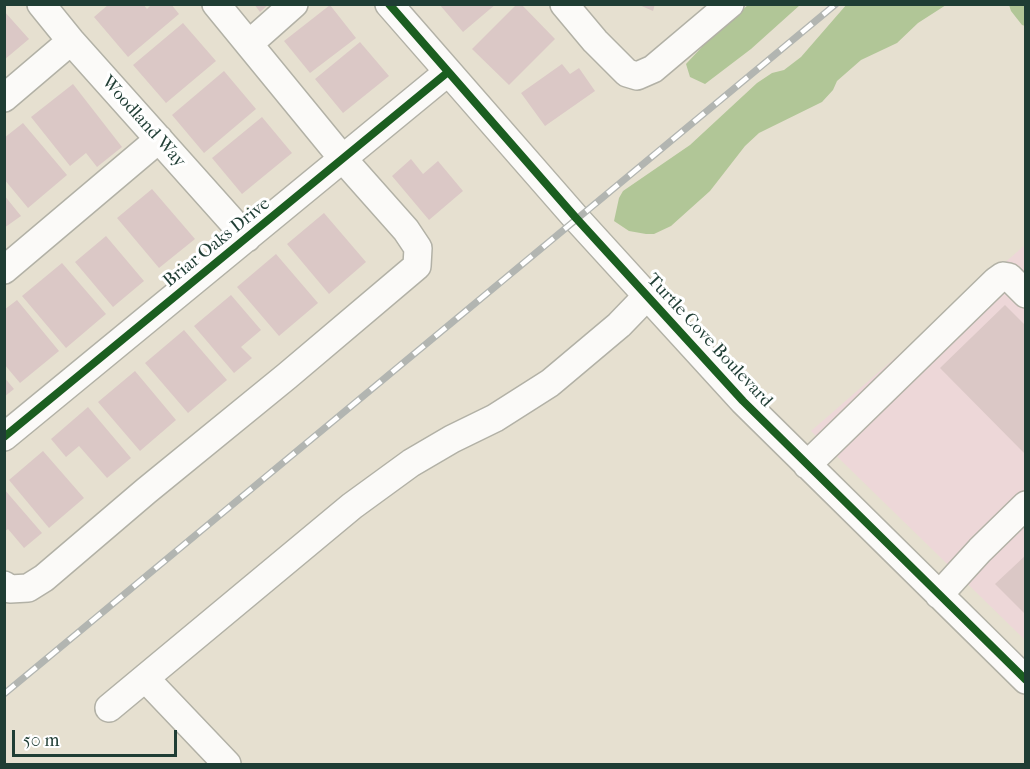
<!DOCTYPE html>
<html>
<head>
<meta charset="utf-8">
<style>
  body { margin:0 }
  #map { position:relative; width:1030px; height:769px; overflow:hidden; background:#e6e0d0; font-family:"IM FELL French Canon",serif }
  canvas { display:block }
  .frame { position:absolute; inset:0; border:6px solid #1f3d34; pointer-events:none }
  .scale { position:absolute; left:12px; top:730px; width:165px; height:27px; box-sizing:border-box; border:3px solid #1f3d34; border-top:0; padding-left:8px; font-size:18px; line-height:21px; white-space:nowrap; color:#1f3d34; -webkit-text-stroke:4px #fff; paint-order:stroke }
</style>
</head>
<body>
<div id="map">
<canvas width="1030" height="769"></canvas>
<div class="frame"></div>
<div class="scale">50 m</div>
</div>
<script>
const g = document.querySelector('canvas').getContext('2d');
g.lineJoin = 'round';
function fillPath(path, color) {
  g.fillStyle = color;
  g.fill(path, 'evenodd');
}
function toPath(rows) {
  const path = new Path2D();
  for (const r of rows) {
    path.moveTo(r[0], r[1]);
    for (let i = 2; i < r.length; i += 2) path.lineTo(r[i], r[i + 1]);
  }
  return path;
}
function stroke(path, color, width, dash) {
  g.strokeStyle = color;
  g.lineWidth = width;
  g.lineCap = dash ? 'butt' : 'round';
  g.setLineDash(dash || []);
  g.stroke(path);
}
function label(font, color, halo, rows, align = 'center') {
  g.font = font + ' "IM FELL French Canon",serif';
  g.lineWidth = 6;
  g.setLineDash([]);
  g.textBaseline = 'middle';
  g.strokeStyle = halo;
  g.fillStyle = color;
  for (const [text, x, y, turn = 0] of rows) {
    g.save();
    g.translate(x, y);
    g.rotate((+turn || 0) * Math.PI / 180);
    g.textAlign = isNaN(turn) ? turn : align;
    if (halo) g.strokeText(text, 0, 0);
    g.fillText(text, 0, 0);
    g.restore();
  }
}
const built = toPath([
  [1025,245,1025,640,811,431]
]);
const forest = toPath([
  [847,4,946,5,918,23,897,43,861,60,837,81,833,90,822,102,759,133,745,146,710,191,671,226,654,234,646,234,629,231,614,221,619,198,623,191,690,145,757,83,772,73,784,70,801,57],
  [748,5,800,5,751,49,705,84,690,77,686,64,713,35],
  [1009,5,1025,5,1025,26,1022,25,1011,11]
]);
const building = toPath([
  [109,4,143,4,147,9,152,4,171,4,179,14,128,57,94,17],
  [254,4,269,4,260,12],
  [439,4,496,4,463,32],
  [517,4,521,4,555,39,509,85,472,49],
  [637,4,655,4,653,11],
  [330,5,356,38,310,73,284,41],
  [4,11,29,39,4,60],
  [183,23,216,61,166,103,133,65],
  [360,42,389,76,343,113,315,79],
  [562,64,570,74,579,68,595,91,545,126,521,93],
  [224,71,256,109,204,153,172,115],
  [73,84,122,147,97,167,86,153,70,166,31,117],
  [262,117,292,153,242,194,212,158],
  [23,123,67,175,28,208,4,179,4,138],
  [411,159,423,174,438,161,463,191,429,220,392,176],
  [152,189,195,239,159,268,117,218],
  [4,195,21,216,4,228],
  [324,213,366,262,329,294,287,244],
  [106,236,144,281,113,307,75,262],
  [276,254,318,303,279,336,237,287],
  [62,263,106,314,66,348,22,296],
  [231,295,261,330,241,347,252,358,234,373,194,326],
  [17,300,59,351,20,383,4,364,4,310],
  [1005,305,1026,326,1026,455,940,368],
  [184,330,227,380,188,413,145,363],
  [135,371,176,420,140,451,98,402],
  [4,377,14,389,4,397],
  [88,407,131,458,107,478,79,446,66,457,51,439],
  [43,451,84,498,49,528,9,480],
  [4,489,42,533,24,548,8,529,4,532],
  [1026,555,1026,615,995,584]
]);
const minor = toPath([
  [41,4,71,41,247,238],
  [389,4,576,218,743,401,1026,680],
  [564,4,595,41,627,73,637,76,653,69,730,4],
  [250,43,294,4],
  [4,98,71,41],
  [4,270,159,139],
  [4,437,448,72],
  [807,465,996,281,1003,276,1009,277,1026,294],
  [4,585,10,589,28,588,44,578,146,491,287,376,417,266,418,248,406,230,343,159,216,4],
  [939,595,980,550,1026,505],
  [145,678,227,764],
  [109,708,352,506,411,463,452,439,495,418,550,383,619,325,647,296]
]);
const rail = toPath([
  [4,694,836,4]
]);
const cycleway = toPath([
  [389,4,576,218,743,401,1026,680],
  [4,437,448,72]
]);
const streetNames = [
  ["Woodland Way",143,122,48],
  ["Briar Oaks Drive",217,243,-39],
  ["Turtle Cove Boulevard",709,341,47]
];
fillPath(built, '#edd7d8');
fillPath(forest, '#b1c697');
fillPath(building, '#dbc8c6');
stroke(minor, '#b2b1a6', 30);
stroke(minor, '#fbfaf8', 27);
stroke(rail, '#b2b5b1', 7);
stroke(rail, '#fff', 4.5, [14]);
stroke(cycleway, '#1b5e20', 8);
label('18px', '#1f3d34', '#fff', streetNames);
</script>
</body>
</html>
